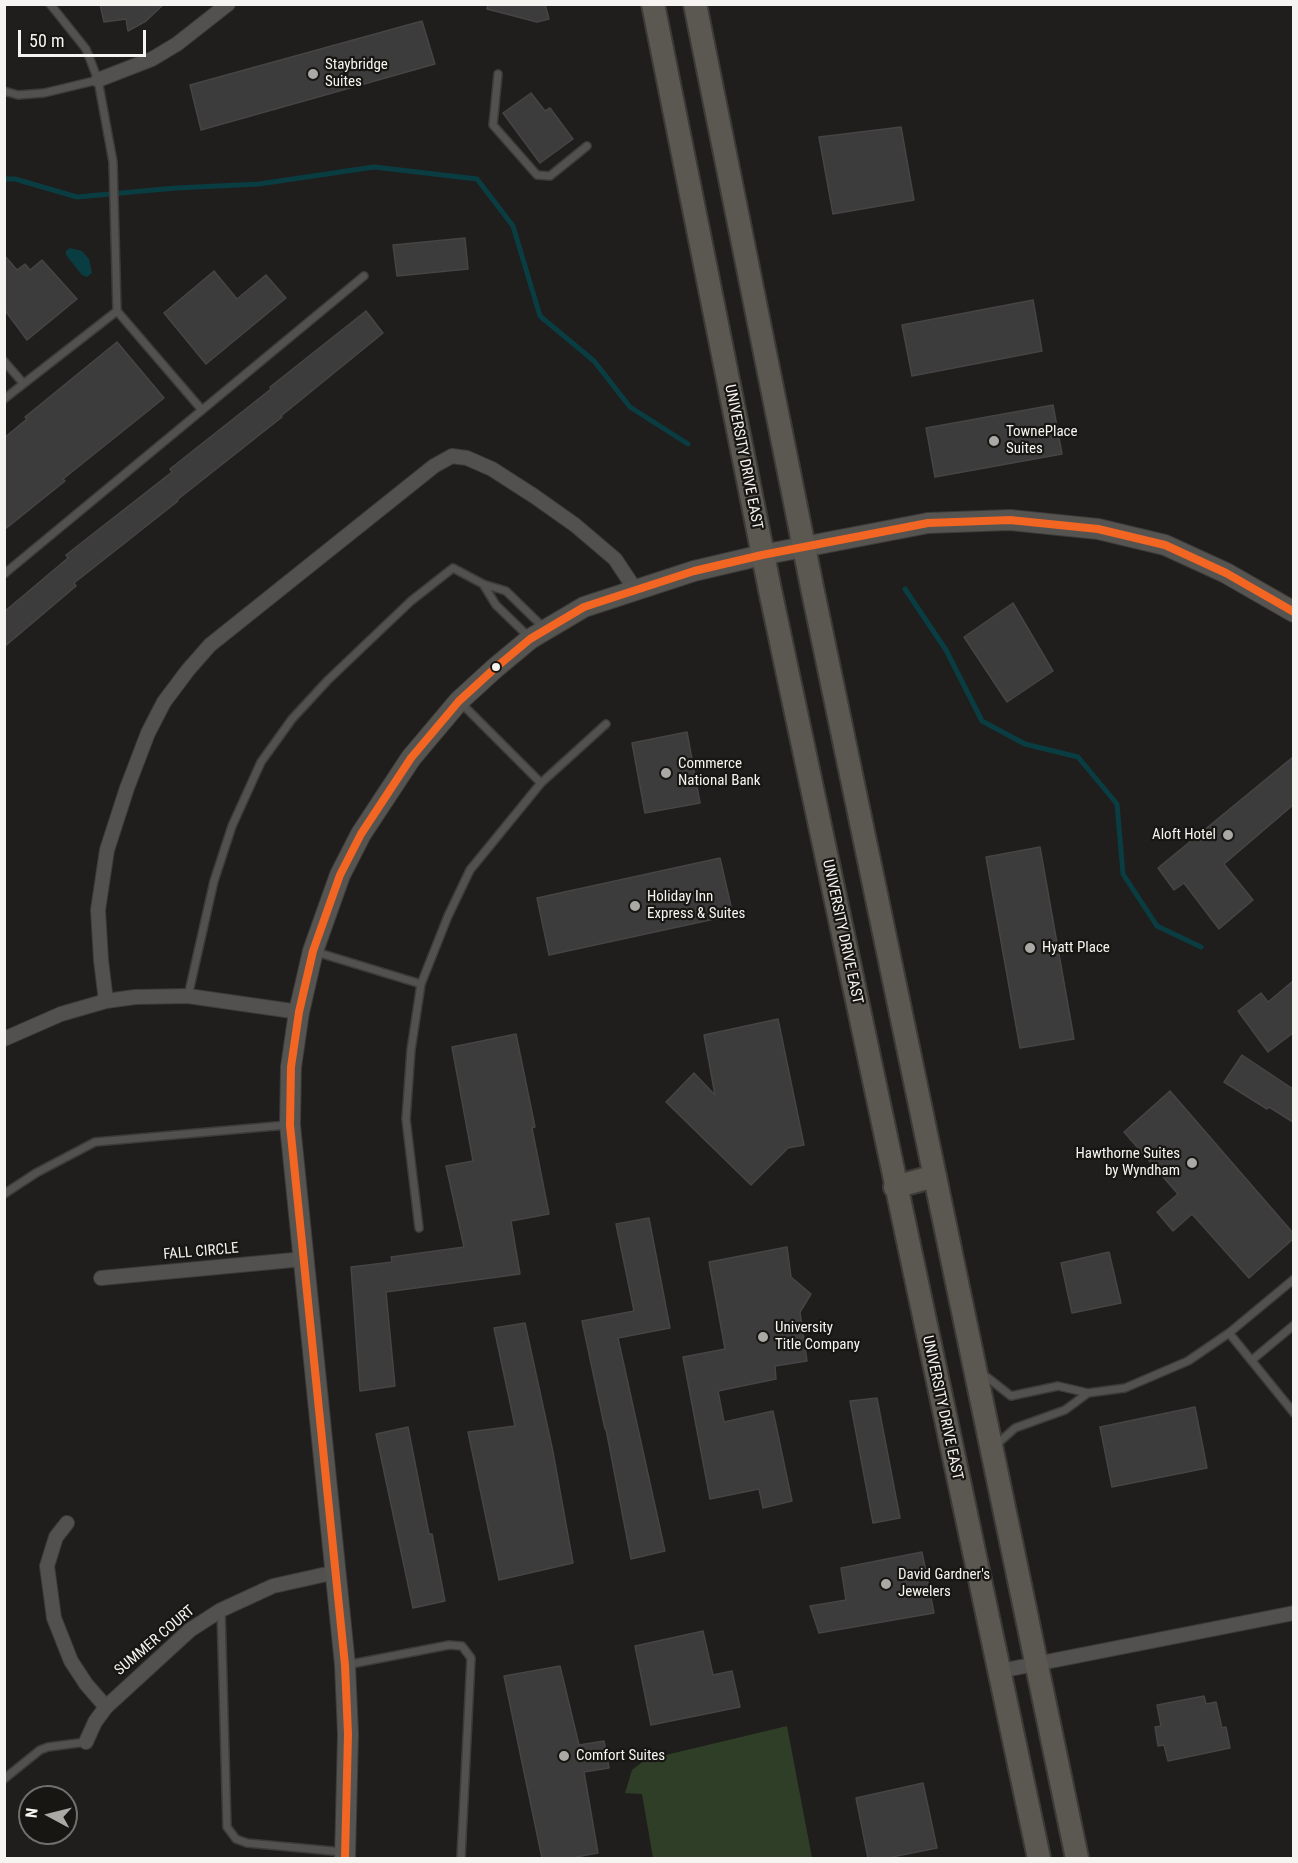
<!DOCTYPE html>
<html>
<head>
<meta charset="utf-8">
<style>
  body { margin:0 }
  #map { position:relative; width:1298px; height:1863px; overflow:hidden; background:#1f1e1c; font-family:"Roboto Condensed",sans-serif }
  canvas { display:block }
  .frame { position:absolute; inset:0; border:6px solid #f5f4f1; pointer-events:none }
  .north { position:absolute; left:18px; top:1785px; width:60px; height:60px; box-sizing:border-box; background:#171612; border:2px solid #706f6b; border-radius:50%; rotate:277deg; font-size:16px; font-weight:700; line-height:24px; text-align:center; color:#f5f4f1 }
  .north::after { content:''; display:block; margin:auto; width:21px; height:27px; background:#aaa9a6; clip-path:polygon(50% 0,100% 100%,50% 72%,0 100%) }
  .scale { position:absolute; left:18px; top:30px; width:128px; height:27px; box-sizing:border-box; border:3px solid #f5f4f1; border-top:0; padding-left:8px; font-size:18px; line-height:21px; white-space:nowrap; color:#f5f4f1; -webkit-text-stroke:4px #171612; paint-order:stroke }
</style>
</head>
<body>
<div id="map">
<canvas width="1298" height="1863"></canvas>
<div class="frame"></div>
<div class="north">N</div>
<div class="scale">50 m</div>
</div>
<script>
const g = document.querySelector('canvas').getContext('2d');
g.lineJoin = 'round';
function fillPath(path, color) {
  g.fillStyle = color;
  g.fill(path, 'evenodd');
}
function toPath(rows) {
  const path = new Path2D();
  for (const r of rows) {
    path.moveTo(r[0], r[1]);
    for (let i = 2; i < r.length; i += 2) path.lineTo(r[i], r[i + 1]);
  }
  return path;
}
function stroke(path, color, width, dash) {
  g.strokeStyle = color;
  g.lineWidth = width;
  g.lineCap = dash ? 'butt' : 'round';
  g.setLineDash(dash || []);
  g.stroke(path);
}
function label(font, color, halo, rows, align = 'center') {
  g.font = font + ' "Roboto Condensed",sans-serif';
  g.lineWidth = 4.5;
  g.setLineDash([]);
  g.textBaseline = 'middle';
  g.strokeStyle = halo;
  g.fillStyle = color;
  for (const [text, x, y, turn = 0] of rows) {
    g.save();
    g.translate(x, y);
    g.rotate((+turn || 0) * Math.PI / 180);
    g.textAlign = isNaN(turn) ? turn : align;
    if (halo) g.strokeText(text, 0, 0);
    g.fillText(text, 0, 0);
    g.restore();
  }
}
const green = toPath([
  [787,1726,812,1858,653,1858,642,1794,625,1793,632,1770,645,1760]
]);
const water = toPath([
  [70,248,82,251,89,259,92,273,87,277,82,275,66,255,66,251]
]);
const stream = toPath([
  [4,179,15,179,77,197,176,188,259,184,374,167,477,179,513,226,540,316,594,361,630,407,688,444],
  [905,589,946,650,982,721,1025,744,1078,757,1117,804,1123,874,1157,926,1201,947]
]);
const building = toPath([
  [100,4,164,4,146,21,128,31,126,19,104,22,100,4],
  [488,4,545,4,549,19,537,22,487,9,488,4],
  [422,21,435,64,201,130,190,85,422,21],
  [531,93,545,111,550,108,573,139,540,163,503,113,531,93],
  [901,127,914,200,833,214,819,137,901,127],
  [465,238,468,269,397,276,393,245,465,238],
  [4,255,17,270,25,264,30,270,42,260,77,299,27,340,4,309,4,255],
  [214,271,237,299,266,275,286,298,206,364,164,313,214,271],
  [1033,300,1042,351,912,376,902,325,1033,300],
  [366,311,383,333,281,416,282,417,177,500,178,501,74,583,76,586,4,647,4,612,68,558,66,555,172,472,170,469,271,389,270,387,366,311],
  [117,342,164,398,63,479,65,481,4,530,4,438,27,419,25,417,117,342],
  [1053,405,1062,454,935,477,926,428,1053,405],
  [1013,603,1053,671,1007,702,964,637,1013,603],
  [687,732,700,803,645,813,632,743,687,732],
  [1293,757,1293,805,1224,864,1253,900,1219,929,1184,883,1174,890,1158,868,1293,757],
  [1040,847,1074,1039,1020,1048,986,857,1040,847],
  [720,858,733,915,549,955,537,898,720,858],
  [1293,981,1293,1033,1268,1052,1238,1011,1261,993,1268,1002,1293,981],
  [778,1019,804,1145,788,1148,751,1185,666,1102,694,1073,715,1095,704,1035,778,1019],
  [516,1034,535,1127,532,1128,549,1214,511,1221,520,1274,386,1292,395,1386,360,1391,351,1267,392,1262,391,1257,464,1247,446,1166,473,1161,452,1047,516,1034],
  [1242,1055,1293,1089,1293,1122,1269,1107,1267,1109,1224,1082,1242,1055],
  [1170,1091,1293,1233,1293,1239,1249,1278,1192,1214,1173,1231,1157,1212,1178,1194,1124,1132,1170,1091],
  [649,1218,670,1328,618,1338,665,1551,631,1559,606,1429,605,1429,582,1321,634,1311,616,1224,649,1218],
  [787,1247,791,1277,811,1294,800,1312,807,1361,775,1366,776,1379,718,1391,724,1422,773,1411,792,1501,763,1508,759,1489,710,1499,683,1357,725,1349,709,1262,787,1247],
  [1109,1252,1121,1303,1072,1313,1061,1263,1109,1252],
  [525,1323,553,1452,573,1563,499,1580,468,1432,515,1426,494,1328,525,1323],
  [877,1398,900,1518,873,1523,850,1401,877,1398],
  [1195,1407,1207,1468,1112,1487,1100,1427,1195,1407],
  [408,1427,429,1534,432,1534,445,1601,413,1608,376,1434,408,1427],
  [922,1552,934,1613,819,1633,810,1606,846,1600,841,1568,922,1552],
  [703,1631,713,1675,732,1671,740,1707,651,1725,635,1646,703,1631],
  [560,1666,579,1745,604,1741,609,1768,584,1772,598,1853,571,1858,542,1858,504,1676,560,1666],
  [1204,1696,1206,1704,1216,1702,1222,1728,1226,1727,1230,1748,1168,1761,1164,1745,1158,1746,1155,1727,1161,1726,1157,1705,1204,1696],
  [923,1783,937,1848,887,1858,868,1858,856,1798,923,1783]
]);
const lane = toPath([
  [50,4,86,49,98,80,113,162,117,311,202,410],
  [498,74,493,125,537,175,550,176,587,146],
  [4,91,18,95,44,93,98,80],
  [4,361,23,383],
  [4,399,117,311],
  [4,574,364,276],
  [483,584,496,605,530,638],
  [460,702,541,783],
  [316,952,421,984],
  [188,996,214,881,232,826,261,762,292,719,328,680,411,601,453,568,483,584,506,591,543,627],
  [4,1194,36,1173,95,1142,287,1125],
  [419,1228,406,1119,411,1050,421,984,448,916,470,870,541,783,606,724],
  [1229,1333,1294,1413],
  [1252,1360,1294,1325],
  [983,1374,1011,1396,1058,1386,1088,1393,1125,1388,1188,1361,1229,1333,1294,1279],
  [996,1445,1015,1428,1065,1410,1088,1393],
  [221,1610,227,1827,236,1839,247,1843,343,1852],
  [346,1665,449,1645,462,1646,471,1658,461,1858],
  [4,1779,40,1750,48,1747,86,1742]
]);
const street = toPath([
  [98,80,152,59,177,44,228,4],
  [106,1001,101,960,98,910,107,850,127,788,148,733,164,702,188,670,210,645,434,466,452,456,467,458,492,469,534,496,575,525,615,559,635,589],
  [4,1039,61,1014,106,1001,135,997,188,996,299,1012],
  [101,1278,304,1259],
  [67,1523,56,1537,47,1566,54,1618,71,1661,86,1684,106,1707],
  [1000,1671,1294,1613],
  [86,1742,95,1722,106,1707,190,1630,221,1610,273,1586,336,1572]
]);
const secondary = toPath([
  [345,1858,348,1734,345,1665,290,1125,291,1067,299,1012,313,951,340,875,361,834,411,758,459,701,494,669,530,639,584,607,694,571,762,555,928,523,1010,520,1098,529,1165,545,1226,573,1294,612]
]);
const primary = toPath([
  [653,4,770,590,1039,1858],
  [695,4,812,587,1077,1858],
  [895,1187,935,1176]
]);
const bus1 = toPath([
  [345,1858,348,1734,345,1665,290,1125,291,1067,299,1012,313,951,340,875,361,834,411,758,459,701,494,669,530,639,584,607,694,571,762,555,928,523,1010,520,1098,529,1165,545,1226,573,1294,612]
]);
const markers = [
  [313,74,6,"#aaa9a6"],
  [994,441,6,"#aaa9a6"],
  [496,667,5,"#f5f4f1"],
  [666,773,6,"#aaa9a6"],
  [1228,835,6,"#aaa9a6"],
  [635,906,6,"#aaa9a6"],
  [1030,948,6,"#aaa9a6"],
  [1192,1163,6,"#aaa9a6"],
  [763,1337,6,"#aaa9a6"],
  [886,1584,6,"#aaa9a6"],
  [564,1756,6,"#aaa9a6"]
];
const poiNames = [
  ["Staybridge",325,65],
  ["Suites",325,82],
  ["TownePlace",1006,432],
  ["Suites",1006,449],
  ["Commerce",678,764],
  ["National Bank",678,781],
  ["Aloft Hotel",1216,835,"right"],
  ["Holiday Inn",647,897],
  ["Express & Suites",647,914],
  ["Hyatt Place",1042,948],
  ["Hawthorne Suites",1180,1154,"right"],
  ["by Wyndham",1180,1171,"right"],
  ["University",775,1328],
  ["Title Company",775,1345],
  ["David Gardner's",898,1575],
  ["Jewelers",898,1592],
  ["Comfort Suites",576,1756]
];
const streetNames = [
  ["UNIVERSITY DRIVE EAST",743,457,79],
  ["UNIVERSITY DRIVE EAST",842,932,78],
  ["FALL CIRCLE",201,1252,-5],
  ["UNIVERSITY DRIVE EAST",942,1408,78],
  ["SUMMER COURT",155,1641,-40]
];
fillPath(green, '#2f3f27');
fillPath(water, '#093d42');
stroke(stream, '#093d42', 5);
fillPath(building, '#3d3c3c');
stroke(building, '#464444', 1.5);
stroke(lane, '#3c3b38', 10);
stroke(street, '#3c3b38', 16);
stroke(secondary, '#3c3b38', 22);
stroke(primary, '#3c3b38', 26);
stroke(lane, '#52514f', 7);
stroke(street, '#52514f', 14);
stroke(secondary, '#565450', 20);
stroke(primary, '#5a5851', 22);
stroke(bus1, '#f26522', 8);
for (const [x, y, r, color] of markers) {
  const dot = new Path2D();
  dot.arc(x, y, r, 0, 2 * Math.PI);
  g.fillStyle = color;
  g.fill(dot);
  stroke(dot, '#171612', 2);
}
label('15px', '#f5f4f1', '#171612', poiNames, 'left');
label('15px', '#f5f4f1', '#171612', streetNames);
</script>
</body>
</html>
